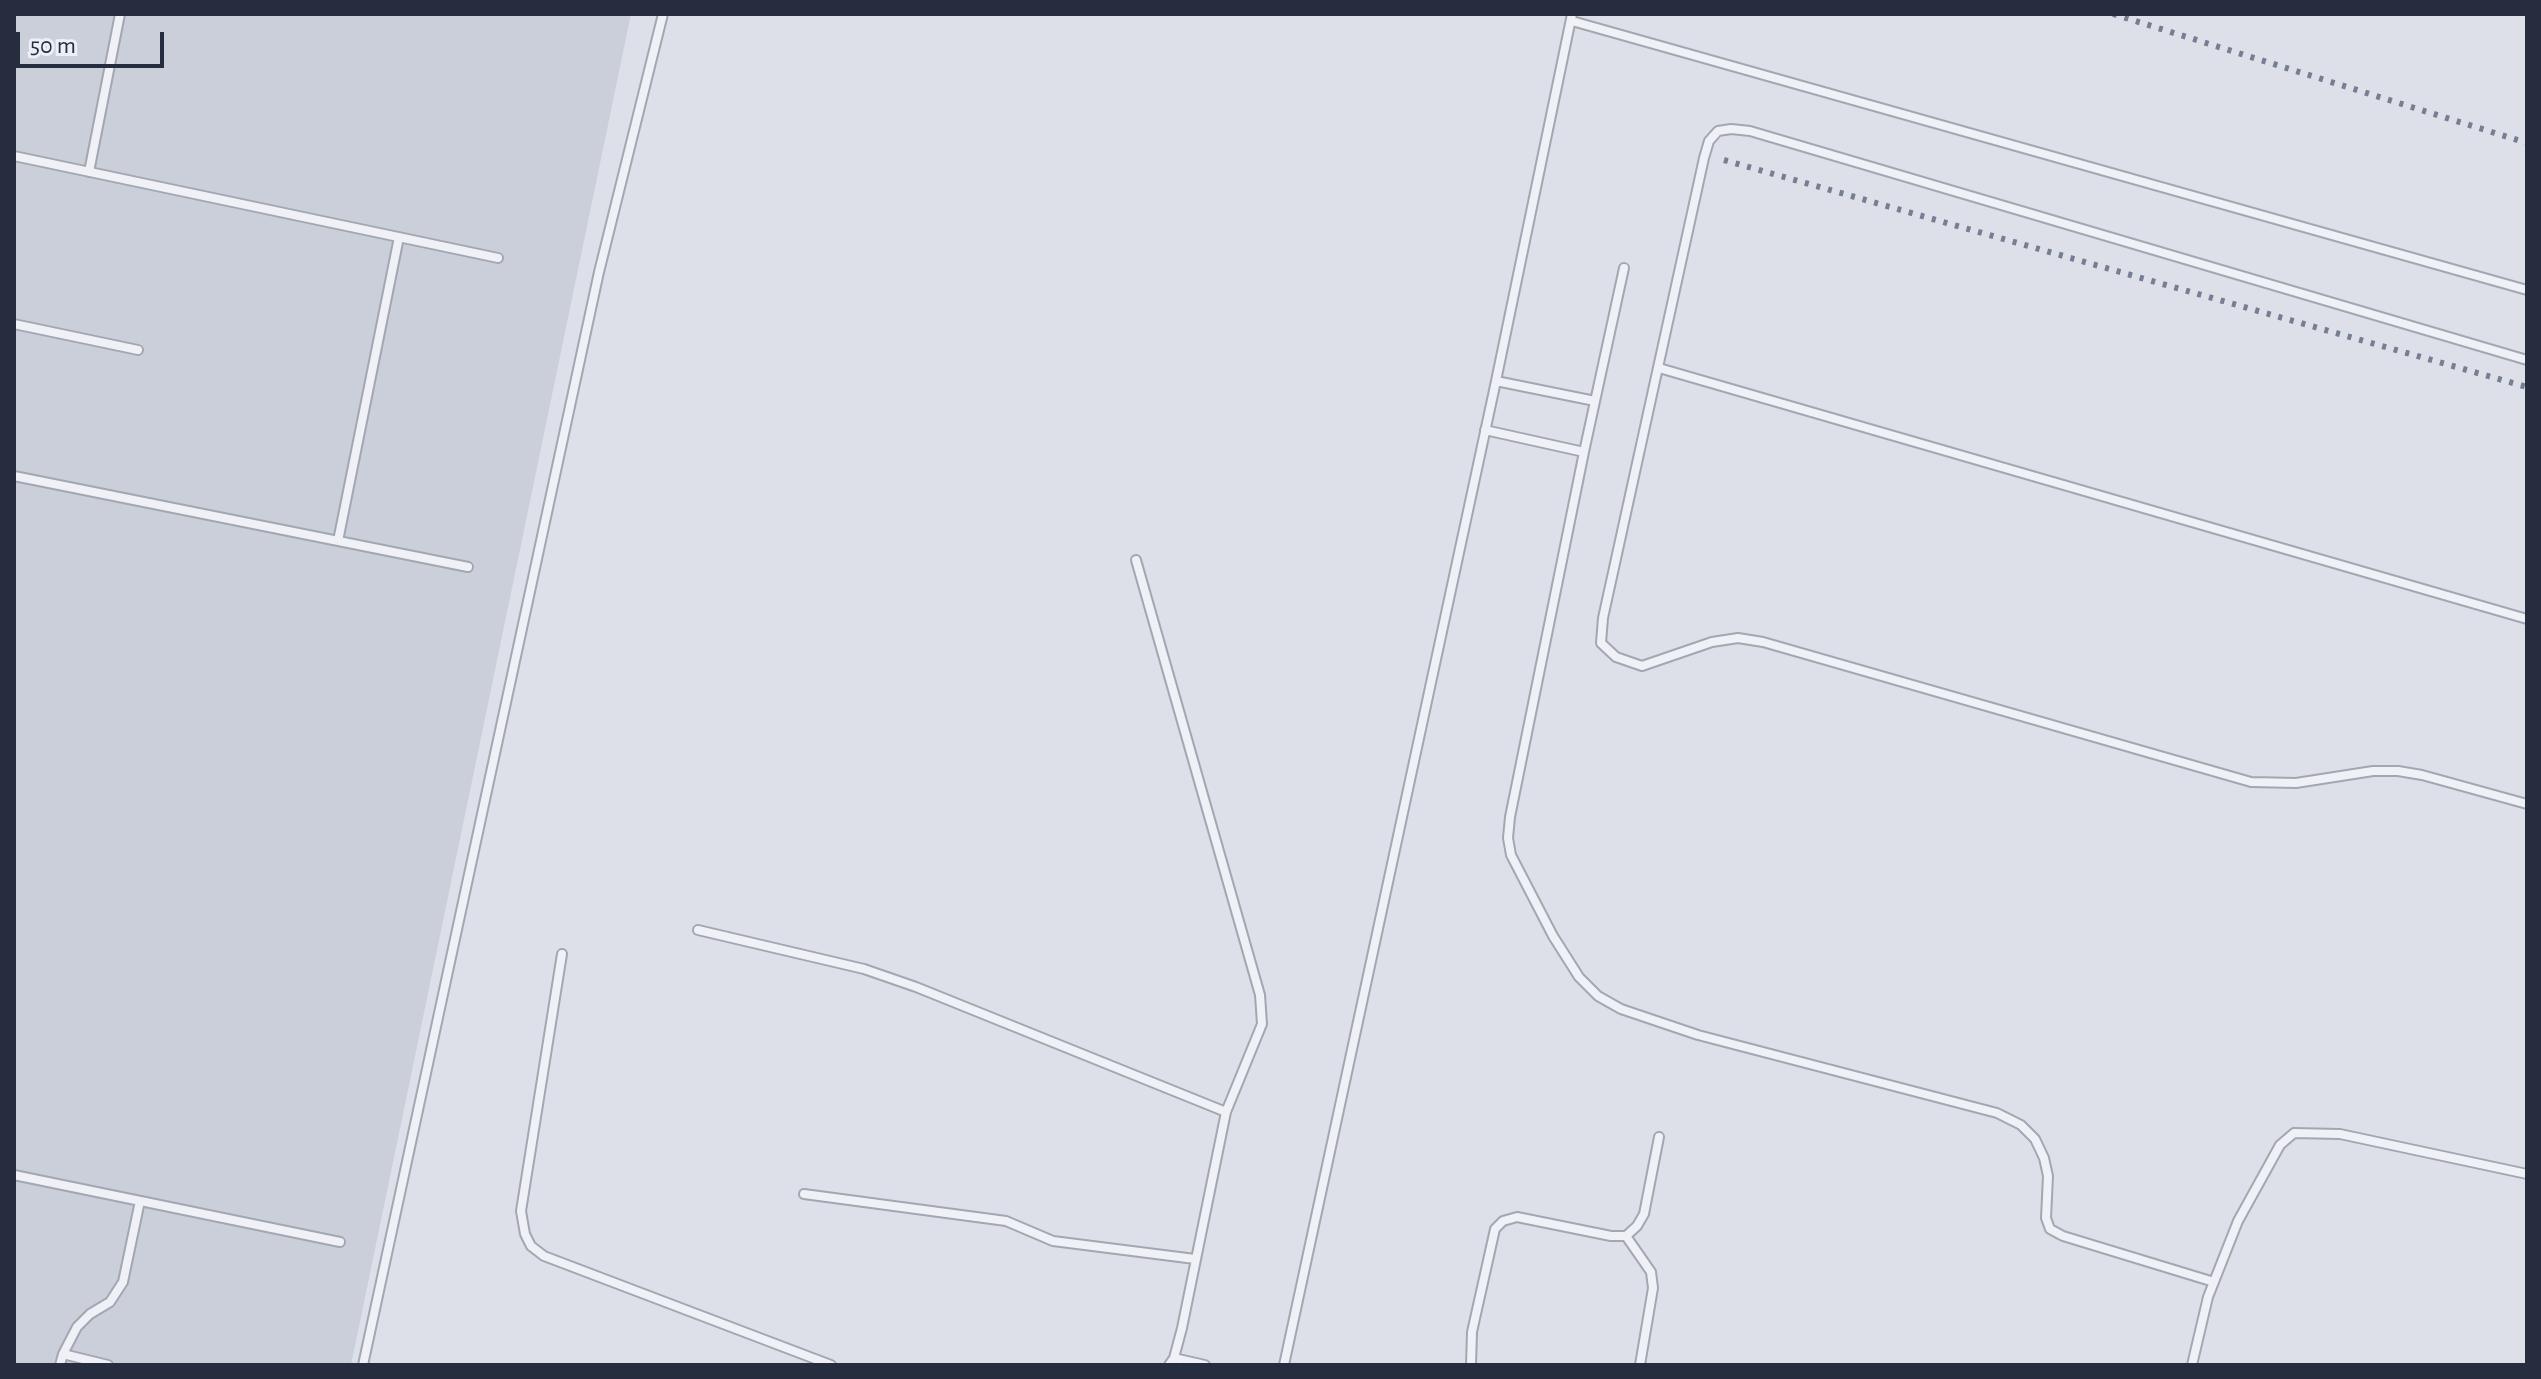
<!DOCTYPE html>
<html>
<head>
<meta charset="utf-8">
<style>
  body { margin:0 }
  #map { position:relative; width:2541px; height:1379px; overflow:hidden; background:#dde0e8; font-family:"Alegreya Sans",sans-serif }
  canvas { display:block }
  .frame { position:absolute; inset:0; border:16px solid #252d3f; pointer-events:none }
  .scale { position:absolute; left:16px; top:32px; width:148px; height:36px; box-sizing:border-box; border:4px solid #252d3f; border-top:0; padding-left:10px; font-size:24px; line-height:28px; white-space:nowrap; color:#252d3f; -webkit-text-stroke:6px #eceff5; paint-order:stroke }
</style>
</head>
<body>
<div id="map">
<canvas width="2541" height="1379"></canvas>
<div class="frame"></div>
<div class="scale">50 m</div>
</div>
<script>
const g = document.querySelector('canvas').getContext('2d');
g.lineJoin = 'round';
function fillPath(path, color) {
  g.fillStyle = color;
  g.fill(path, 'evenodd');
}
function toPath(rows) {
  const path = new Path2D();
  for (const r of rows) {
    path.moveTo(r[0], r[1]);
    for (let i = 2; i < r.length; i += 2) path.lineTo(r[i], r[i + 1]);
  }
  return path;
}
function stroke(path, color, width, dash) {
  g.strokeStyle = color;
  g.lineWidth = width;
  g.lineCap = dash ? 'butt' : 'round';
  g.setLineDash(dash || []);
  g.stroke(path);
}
const built = toPath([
  [14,14,631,14,351,1365,14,1365]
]);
const lane = toPath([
  [1572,21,2527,290],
  [14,156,498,258],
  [89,172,120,14],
  [1624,268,1584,452,1510,817,1508,838,1511,855,1553,936,1579,977,1598,996,1621,1009,1698,1035,1997,1113,2021,1125,2035,1139,2044,1158,2048,1176,2046,1218,2050,1229,2063,1236,2214,1282],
  [14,324,138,350],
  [2527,360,1750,131,1731,129,1718,131,1709,141,1704,158,1603,618,1601,643,1616,657,1642,666,1712,642,1738,638,1763,642,2251,782,2296,783,2373,771,2398,771,2422,775,2527,804],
  [1659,368,2527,619],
  [1496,381,1595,401],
  [1485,430,1584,452],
  [14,476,468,567],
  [338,541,399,237],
  [1136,560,1260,995,1262,1024,1226,1112,1182,1328,1174,1358,1169,1365],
  [698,930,864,969,916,987,1226,1112],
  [562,954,521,1211,525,1234,531,1246,544,1256,831,1365],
  [14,1175,340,1242],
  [804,1194,1006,1221,1053,1241,1195,1259],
  [1626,1236,1651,1272,1653,1288,1640,1365],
  [63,1354,108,1365],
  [1174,1358,1205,1365],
  [60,1365,63,1354,77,1327,90,1314,110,1302,123,1282,140,1201],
  [363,1365,599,272,663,14],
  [1284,1365,1496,381,1572,14],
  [1471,1365,1472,1332,1495,1229,1503,1221,1517,1217,1611,1236,1626,1236,1637,1226,1644,1214,1659,1137],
  [2192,1365,2208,1297,2238,1221,2280,1145,2294,1133,2340,1134,2527,1174]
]);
const rail = toPath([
  [2113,14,2527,143],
  [1724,160,2527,387]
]);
fillPath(built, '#cbcfda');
stroke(lane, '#a2a7b2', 12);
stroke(lane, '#f0f1f6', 8);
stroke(rail, '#757e92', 6, [4, 8]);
</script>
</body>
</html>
